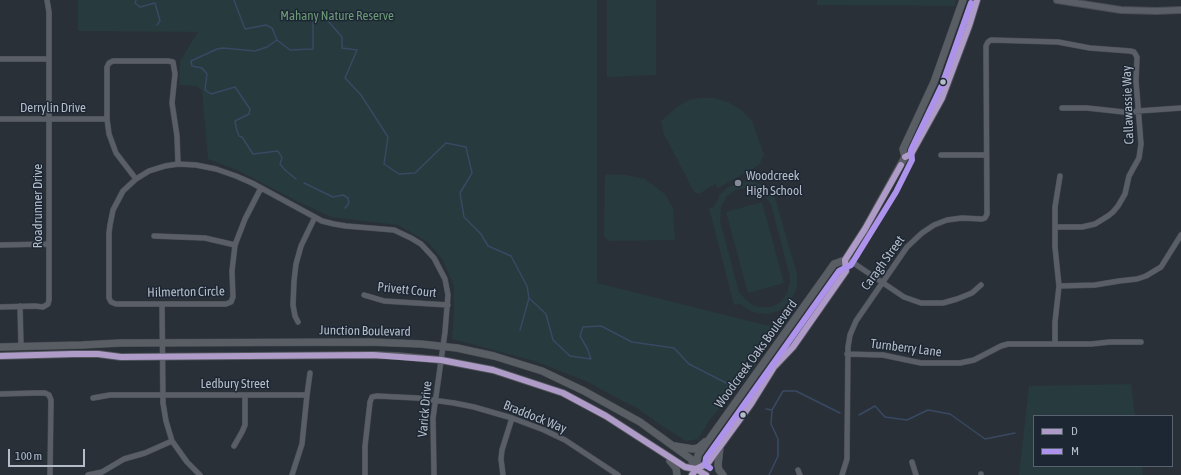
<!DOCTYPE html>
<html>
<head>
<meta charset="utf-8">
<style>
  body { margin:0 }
  #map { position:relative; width:1181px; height:475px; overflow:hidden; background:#2a3038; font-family:"Asap Condensed",sans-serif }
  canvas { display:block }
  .legend { position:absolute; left:1033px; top:415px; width:140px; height:52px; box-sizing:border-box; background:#1d2633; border:1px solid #59626f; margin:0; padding:5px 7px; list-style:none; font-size:12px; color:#b4bcc9 }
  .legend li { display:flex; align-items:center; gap:8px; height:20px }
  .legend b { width:20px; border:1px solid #59626f }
  .scale { position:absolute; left:8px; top:449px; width:77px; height:18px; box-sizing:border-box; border:2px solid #b4bcc9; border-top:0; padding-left:5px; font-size:12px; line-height:14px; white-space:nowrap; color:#b4bcc9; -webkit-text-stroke:3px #1d2633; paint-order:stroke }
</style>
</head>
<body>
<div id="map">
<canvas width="1181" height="475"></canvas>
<ul class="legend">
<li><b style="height:5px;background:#af9bc8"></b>D</li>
<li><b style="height:5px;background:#ad93eb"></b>M</li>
</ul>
<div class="scale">100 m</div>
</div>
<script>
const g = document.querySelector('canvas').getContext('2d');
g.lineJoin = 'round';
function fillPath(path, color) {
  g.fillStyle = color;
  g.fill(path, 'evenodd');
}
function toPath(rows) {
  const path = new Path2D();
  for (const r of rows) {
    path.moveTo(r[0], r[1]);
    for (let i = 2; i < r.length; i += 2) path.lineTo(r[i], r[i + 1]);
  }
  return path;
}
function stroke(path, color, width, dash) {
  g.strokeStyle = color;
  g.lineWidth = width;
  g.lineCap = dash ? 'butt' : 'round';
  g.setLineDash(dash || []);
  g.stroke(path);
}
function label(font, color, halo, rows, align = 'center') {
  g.font = font + ' "Asap Condensed",sans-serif';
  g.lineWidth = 3;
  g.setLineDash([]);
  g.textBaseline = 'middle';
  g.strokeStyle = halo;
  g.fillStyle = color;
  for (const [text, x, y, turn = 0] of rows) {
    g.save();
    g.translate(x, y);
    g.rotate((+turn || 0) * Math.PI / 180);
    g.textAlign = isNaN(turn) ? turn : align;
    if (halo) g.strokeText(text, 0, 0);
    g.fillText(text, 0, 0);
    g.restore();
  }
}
const green = toPath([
  [78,0,597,0,597,283,781,329,773,340,760,351,755,366,709,421,698,439,686,441,658,423,637,408,615,397,588,382,535,361,452,339,454,312,454,286,442,259,428,242,398,225,331,217,295,200,237,170,208,159,202,90,196,86,179,85,180,61,198,32,78,31],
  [607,0,656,0,656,75,607,77],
  [817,0,956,0,955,6,817,5],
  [700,98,714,98,728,102,740,109,752,121,764,155,759,165,718,188,715,184,699,194,694,192,664,134,661,121,677,107,689,100],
  [605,174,626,175,645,179,665,194,673,208,675,240,609,241,604,236],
  [746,181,753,182,764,186,775,198,797,274,797,286,795,292,789,302,779,311,767,314,752,312,740,304,734,305,709,208,714,207,720,195,728,187,740,182],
  [745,188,756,190,762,193,771,204,790,277,790,282,787,293,781,302,771,307,760,307,754,306,746,300,739,292,720,221,721,207,726,197,735,190],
  [762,202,784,283,748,293,726,212],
  [1131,384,1135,416,1034,416,1034,466,1142,466,1143,475,1019,475,1029,386]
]);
const stream = toPath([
  [136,0,135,3,140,7,155,3,160,21,157,25],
  [234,0,245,29,266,25,272,28,277,40,290,50,313,49,313,18,319,14,329,22,342,37,342,48,357,50,345,78,361,95,388,137,384,164,399,174,415,173,446,143,466,147,472,173,460,193,464,217,481,234,488,246,511,256,527,286,529,298,546,314,553,340,570,356,591,359,587,348,580,336,583,327,601,326,632,342,674,348,689,364,736,388],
  [277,40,267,47,255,51,223,48,217,49,191,61,192,66,202,68,207,74,205,90,211,94,235,87,250,109,249,114,235,121,237,131,239,136,242,137,253,154,278,151,282,158,280,164,285,170,296,179],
  [304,183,333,197,343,195,348,198,349,203,345,208],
  [520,330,529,298],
  [766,409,772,410,783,391,796,391,840,413],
  [859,415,875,406,885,417,907,420,928,410,950,414,985,439,1015,433],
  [769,475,778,456,778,439,771,424,772,411]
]);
const minor = toPath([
  [0,59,49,59],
  [1062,108,1087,108,1124,112,1181,108],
  [0,119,107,119],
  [941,155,986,155],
  [136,179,116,153,109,134,107,119,107,67,109,63,113,61,168,61,173,62,175,74,172,103,177,136,178,164],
  [261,188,245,219,235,245,232,271,233,297,231,302,226,304,116,304,111,302,109,298,109,233,110,225,113,210,123,191,136,179,149,171,165,166,178,164,196,165,216,169,236,176,252,183,322,221,334,224,346,226,394,230,411,238,421,244,434,258,445,279,448,295,445,332,433,418,434,475],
  [154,236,205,238,235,245],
  [0,245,49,244],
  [845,260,855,264,904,297,921,303,943,303,957,299,972,293,981,285],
  [1059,286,1095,285,1119,281,1137,279,1146,276,1161,267,1181,235],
  [364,295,384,301,448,305],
  [162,304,163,403,166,421,172,441,187,462,200,475],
  [20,306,21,346],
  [0,307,35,306,43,307,48,304,49,300,49,12,47,0],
  [298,322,295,316,293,305,294,281,296,264,301,246,315,217],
  [1055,344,1055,322,1059,286,1055,247,1055,207,1060,176],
  [847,354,883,355,921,363,960,363,974,360,1001,346,1008,344,1091,344,1110,342,1141,342],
  [0,394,34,393,45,393,49,395,51,400,50,475],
  [93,398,110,395,307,395],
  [234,446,242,432,245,425,245,395],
  [912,462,916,475],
  [798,470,800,475],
  [981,474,981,475],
  [88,475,102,472,124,459,145,453,172,441],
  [292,475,302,444,307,395,310,373],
  [365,475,365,446,370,402,372,397,377,396,417,398,454,403,474,407,512,418,544,430,565,440,618,475],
  [503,475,501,459,502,450,512,418],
  [842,475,847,459,847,451,848,347,850,335,856,321,907,247,922,233,934,225,947,220,962,218,982,219,985,218,987,214,986,46,988,42,991,40,1058,42,1090,48,1130,51,1134,52,1137,57,1136,81,1141,144,1139,158,1129,176,1125,194,1118,206,1113,212,1108,216,1095,224,1082,227,1055,227]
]);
const tertiary = toPath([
  [1057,0,1121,10,1156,11,1181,10]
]);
const secondary = toPath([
  [905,157,903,149,934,82,963,0],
  [0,347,82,345,120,343,370,342,421,344,457,348,494,356,542,371,584,391,640,422,691,459,696,469,706,475],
  [0,356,73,354,98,354,121,357,373,355,398,356,441,360,493,370,563,393,606,416,685,467,696,469],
  [675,446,693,449,698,448,705,442],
  [720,447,718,465,719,470,723,475],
  [670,461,676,468,677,475],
  [696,469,708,463,751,404,774,367,793,347,846,271,845,260],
  [692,475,696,469,698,455,834,264,845,260,865,229,905,157,911,154,942,98,969,26,977,0]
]);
const bus1 = toPath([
  [905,157,911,154,942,98,969,26,977,0],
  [0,356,73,354,98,354,121,357,373,355,441,360,493,370,563,393,606,416,685,467,696,469,706,475],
  [692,475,696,469,708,463,751,404,774,367,793,347,846,271,845,260,865,229,901,165]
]);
const bus2 = toPath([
  [710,468,705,465,706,458,839,271,851,265,896,192,912,160,911,150,942,85,971,3]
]);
const markers = [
  [943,82,3.5,"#b4bcc9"],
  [738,183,4,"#848b96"],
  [743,415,3.5,"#b4bcc9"]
];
const parkNames = [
  ["Mahany Nature Reserve",337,16]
];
const streetNames = [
  ["Callawassie Way",1128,105,-92],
  ["Derrylin Drive",53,108],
  ["Roadrunner Drive",38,206,-90],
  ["Caragh Street",883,263,-54],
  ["Privett Court",407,290,6],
  ["Hilmerton Circle",186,292,-1],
  ["Junction Boulevard",365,331,1],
  ["Turnberry Lane",906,348,7],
  ["Woodcreek Oaks Boulevard",756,354,-54],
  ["Ledbury Street",235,384],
  ["Varick Drive",425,409,-85],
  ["Braddock Way",535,417,22]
];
const poiNames = [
  ["Woodcreek",746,176],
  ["High School",746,191]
];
fillPath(green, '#273a3e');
stroke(stream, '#384963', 1.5);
stroke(minor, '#484c53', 6);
stroke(tertiary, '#484c53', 8);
stroke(secondary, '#484c53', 8);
stroke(minor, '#5a5e66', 5);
stroke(tertiary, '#5a5e66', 6);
stroke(secondary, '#595d64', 7);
stroke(bus1, '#af9bc8', 6);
stroke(bus2, '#ad93eb', 6);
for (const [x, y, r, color] of markers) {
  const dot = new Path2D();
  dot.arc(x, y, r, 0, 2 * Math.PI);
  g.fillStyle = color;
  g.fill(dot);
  stroke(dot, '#1d2633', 1.5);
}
label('13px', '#6b9a76', '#1d2633', parkNames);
label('13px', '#b4bcc9', '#1d2633', streetNames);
label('13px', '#b4bcc9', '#1d2633', poiNames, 'left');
</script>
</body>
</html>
